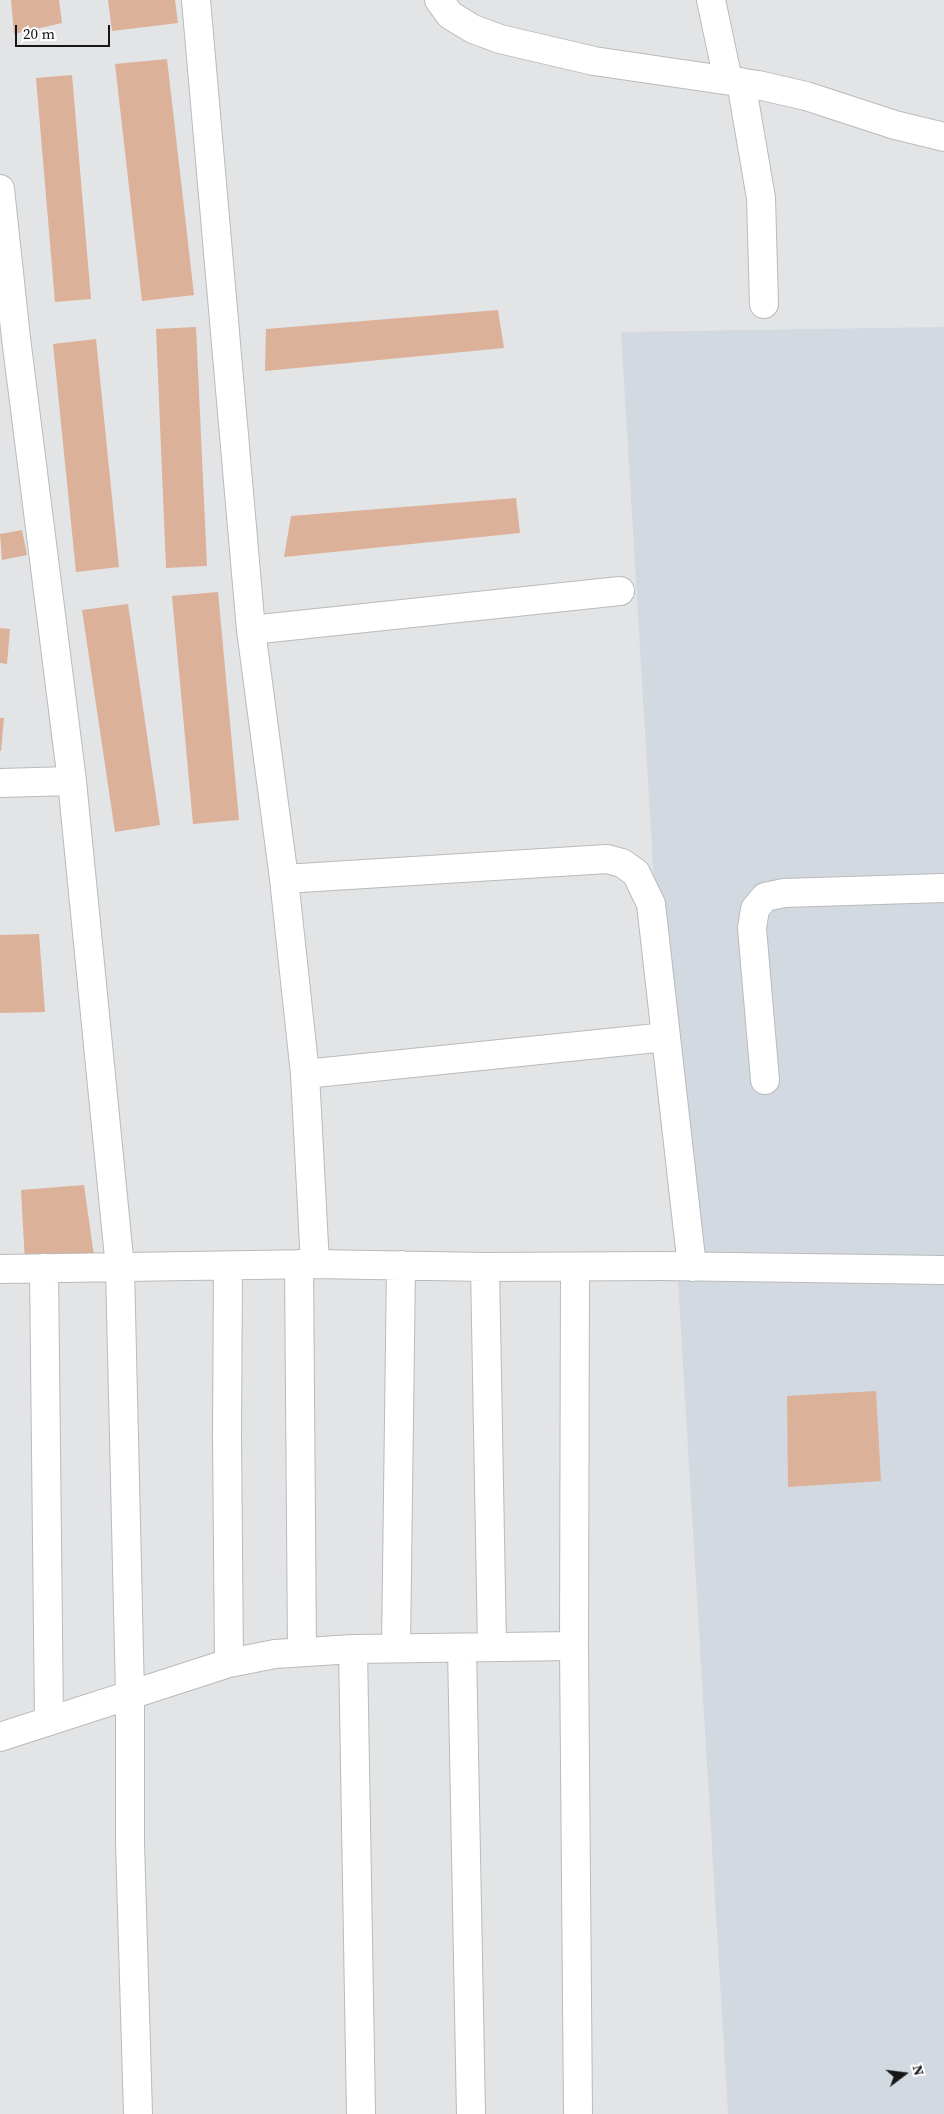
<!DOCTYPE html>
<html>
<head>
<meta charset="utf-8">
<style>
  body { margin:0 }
  #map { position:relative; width:944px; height:2114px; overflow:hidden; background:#e3e4e6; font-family:"Source Serif 4",serif }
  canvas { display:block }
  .north { position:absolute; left:879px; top:2049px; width:50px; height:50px; -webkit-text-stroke:4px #fff; paint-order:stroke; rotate:75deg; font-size:14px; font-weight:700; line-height:20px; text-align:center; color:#161617 }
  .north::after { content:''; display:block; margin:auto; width:18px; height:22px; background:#161617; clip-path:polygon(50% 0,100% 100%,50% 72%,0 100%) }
  .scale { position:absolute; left:15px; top:25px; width:95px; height:22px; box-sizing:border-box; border:2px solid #161617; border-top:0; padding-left:6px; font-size:15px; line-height:18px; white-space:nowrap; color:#161617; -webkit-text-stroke:4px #fff; paint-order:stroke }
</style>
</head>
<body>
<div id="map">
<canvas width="944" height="2114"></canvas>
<div class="north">N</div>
<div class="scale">20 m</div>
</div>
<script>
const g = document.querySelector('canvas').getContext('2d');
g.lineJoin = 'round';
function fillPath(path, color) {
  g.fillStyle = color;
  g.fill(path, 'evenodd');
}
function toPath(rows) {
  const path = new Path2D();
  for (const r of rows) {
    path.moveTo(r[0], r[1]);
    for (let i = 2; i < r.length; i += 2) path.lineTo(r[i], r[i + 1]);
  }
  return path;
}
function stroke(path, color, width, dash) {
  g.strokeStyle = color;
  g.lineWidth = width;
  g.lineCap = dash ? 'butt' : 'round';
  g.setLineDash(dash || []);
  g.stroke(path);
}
const built = toPath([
  [944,327,944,2114,728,2114,621,332]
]);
const building = toPath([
  [11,0,59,0,62,23,14,34],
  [108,0,175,0,178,23,112,31],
  [167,59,194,295,142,301,115,64],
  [72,75,91,299,55,302,36,78],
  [498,310,504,348,265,371,266,329],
  [196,327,207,566,166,568,156,329],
  [96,339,119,567,76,572,53,344],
  [516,498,520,533,284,557,291,516],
  [22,530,27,555,2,560,0,534],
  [218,592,239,820,193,824,172,596],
  [128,604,160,825,115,832,82,610],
  [0,628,10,629,7,664,0,663],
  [0,718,4,718,1,751,0,751],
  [39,934,45,1012,0,1013,0,935],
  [84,1185,94,1256,25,1262,21,1190],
  [876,1391,881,1481,788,1487,787,1396]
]);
const minor = toPath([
  [196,0,251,630,284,879,305,1074,315,1264],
  [439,0,450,15,473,29,500,39,594,61,758,85,806,96,895,125,944,137],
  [711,0,728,80],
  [741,82,761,198,764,304],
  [0,189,16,338,72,781,120,1268,130,1694,130,1843,138,2114],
  [251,630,620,591],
  [0,783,72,781],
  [284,879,607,859,622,863,636,873,651,904,692,1267],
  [305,1074,666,1037],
  [765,1080,752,928,755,909,765,897,784,893,944,888],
  [299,1264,302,1651],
  [228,1266,227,1435,229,1663],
  [485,1267,492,1647],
  [575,1267,574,1646,578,2114],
  [44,1268,49,1721],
  [0,1269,315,1264,485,1267,662,1266,944,1270],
  [396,1648,401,1265],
  [462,1648,471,2114],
  [353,1649,361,2114],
  [0,1737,229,1663,275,1654,353,1649,574,1646]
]);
fillPath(built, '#d3d9e1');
fillPath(building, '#dcb199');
stroke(minor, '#b9babb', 30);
stroke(minor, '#fff', 28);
</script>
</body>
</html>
